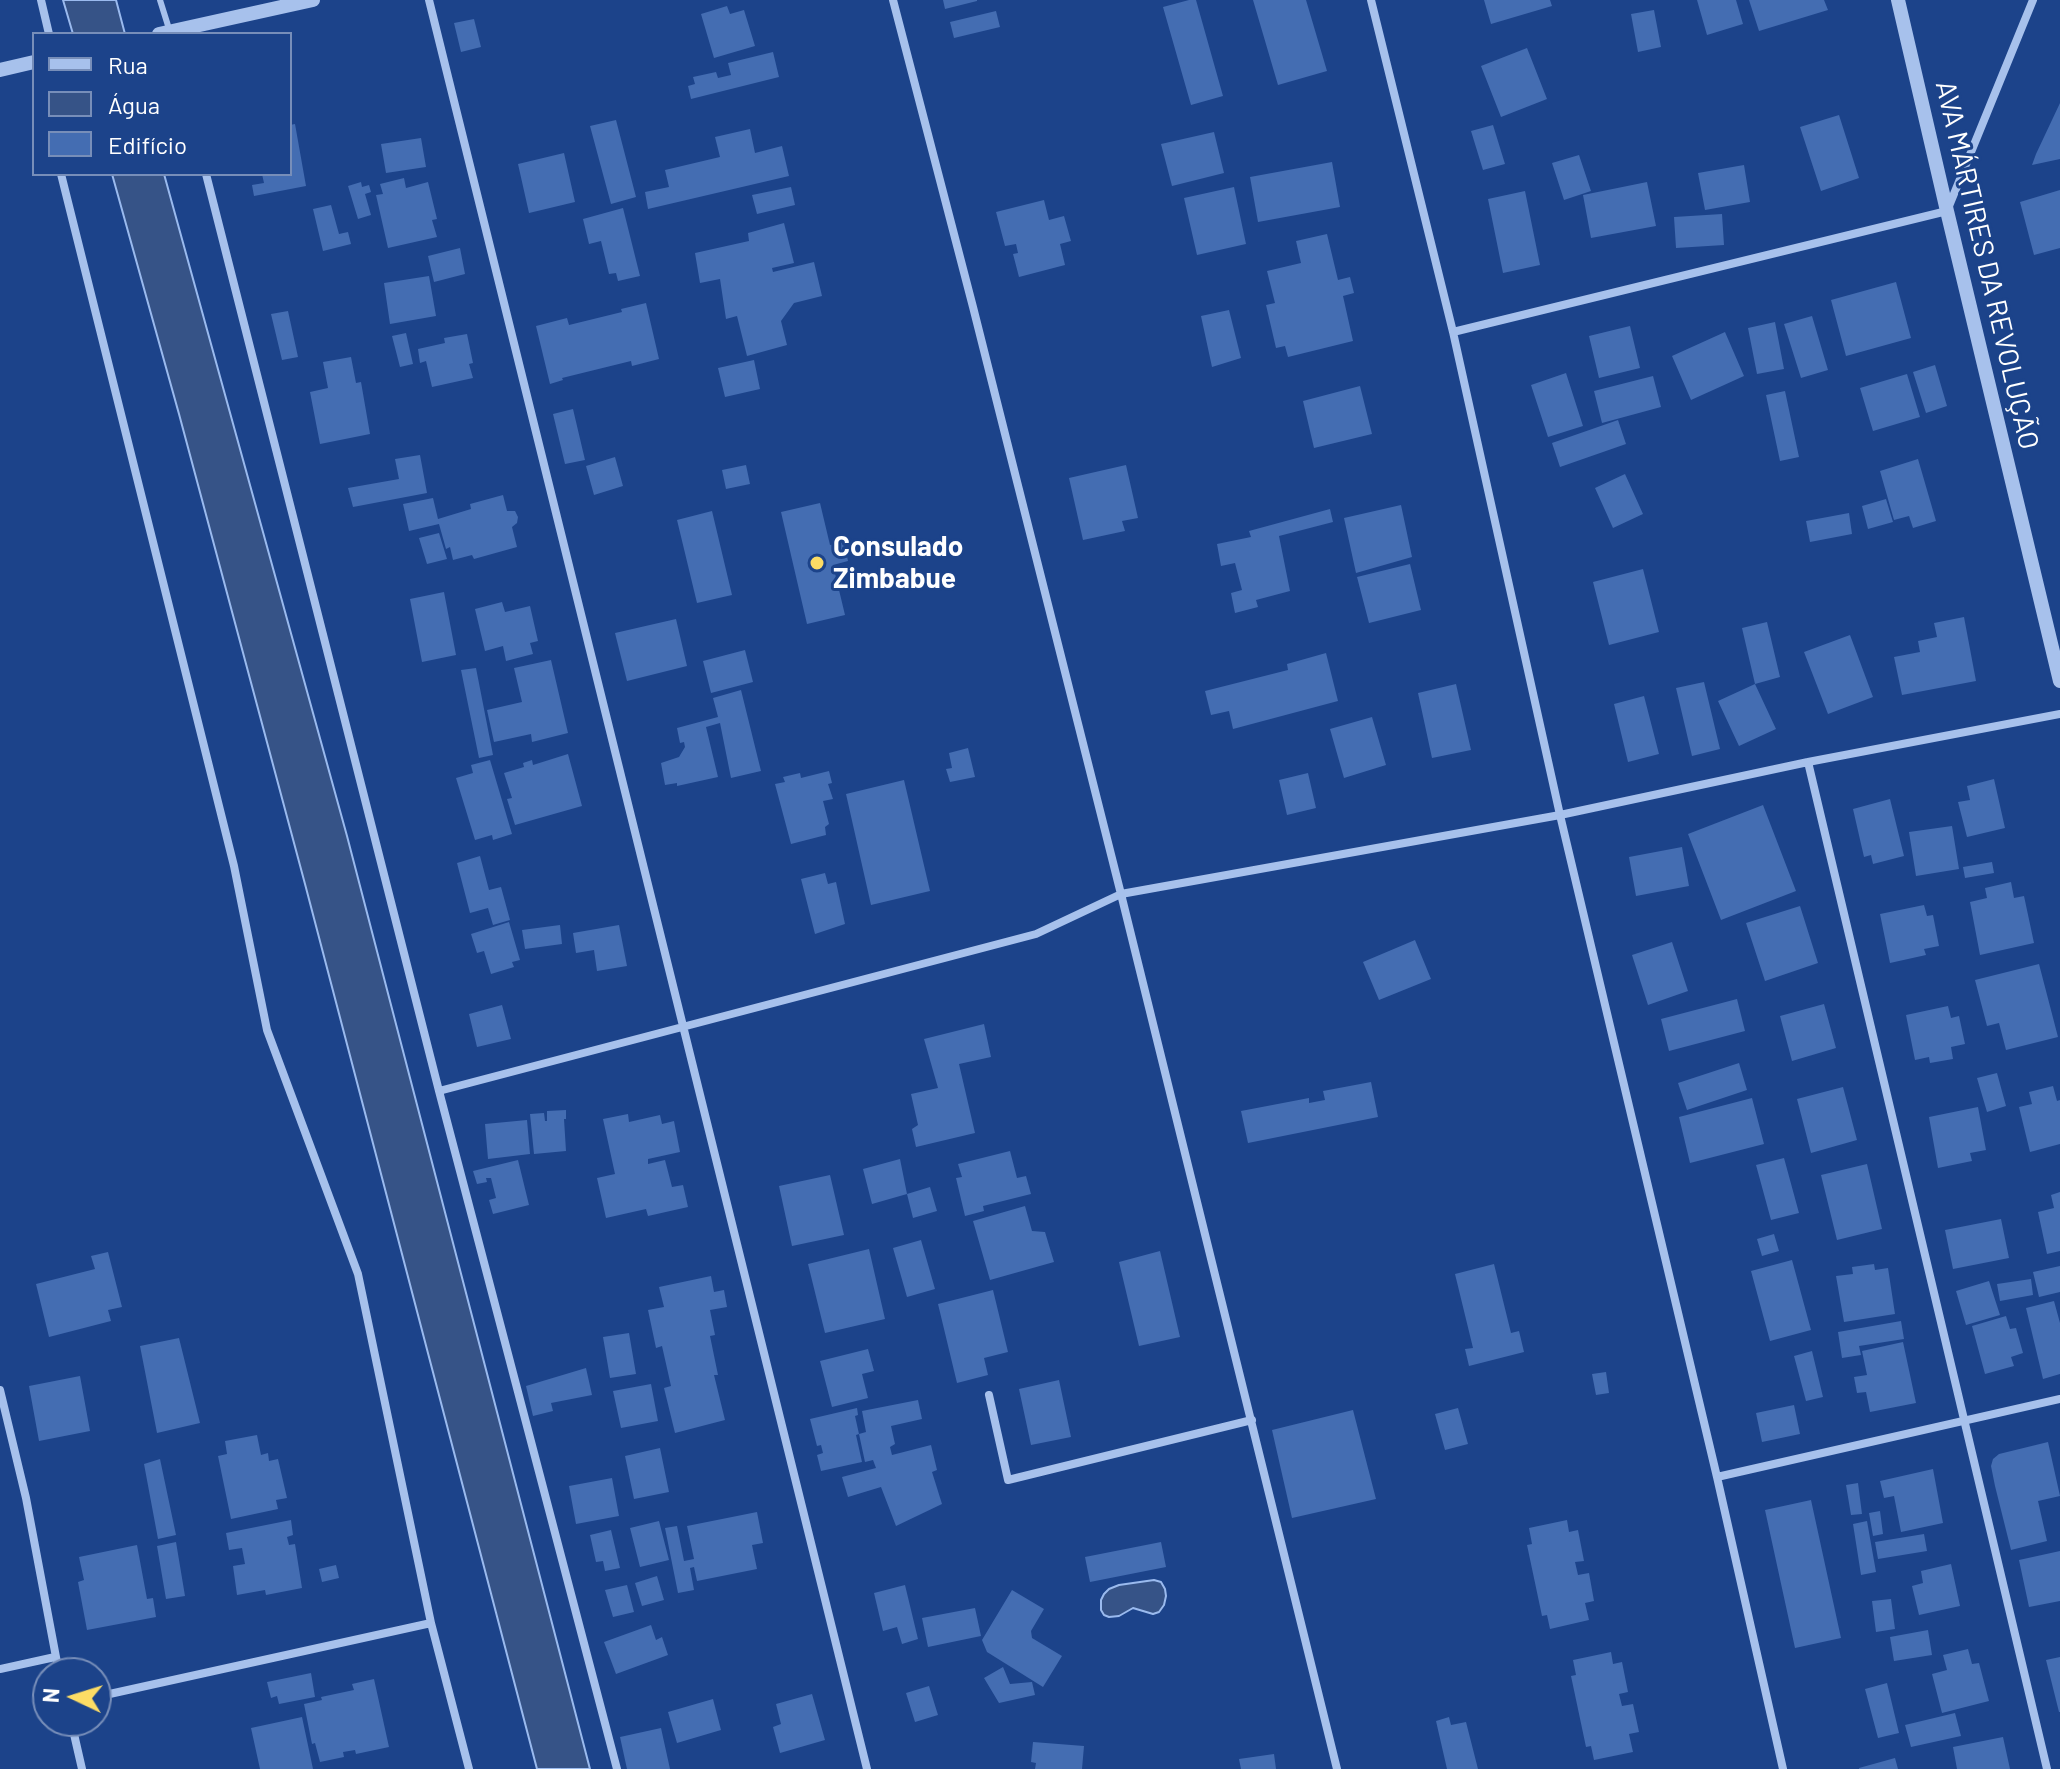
<!DOCTYPE html>
<html>
<head>
<meta charset="utf-8">
<style>
  body { margin:0 }
  #map { position:relative; width:2060px; height:1769px; overflow:hidden; background:#1c438a; font-family:Barlow,sans-serif }
  canvas { display:block }
  .legend { position:absolute; left:32px; top:32px; width:260px; height:144px; box-sizing:border-box; background:#1c438a; border:2px solid #778eb9; margin:0; padding:10px 14px; list-style:none; font-size:24px; color:#fff }
  .legend li { display:flex; align-items:center; gap:16px; height:40px }
  .legend b { width:40px; border:2px solid #778eb9 }
  .north { position:absolute; left:32px; top:1657px; width:80px; height:80px; box-sizing:border-box; background:#1c438a; border:2px solid #778eb9; border-radius:50%; rotate:274deg; font-size:22px; font-weight:700; line-height:32px; text-align:center; color:#fff }
  .north::after { content:''; display:block; margin:auto; width:28px; height:36px; background:#fcdc65; clip-path:polygon(50% 0,100% 100%,50% 72%,0 100%) }
</style>
</head>
<body>
<div id="map">
<canvas width="2060" height="1769"></canvas>
<ul class="legend">
<li><b style="height:10px;background:#a7c1ec"></b>Rua</li>
<li><b style="height:22px;background:#365387"></b>Água</li>
<li><b style="height:22px;background:#446db2"></b>Edifício</li>
</ul>
<div class="north">N</div>
</div>
<script>
const g = document.querySelector('canvas').getContext('2d');
g.lineJoin = 'round';
function fillPath(path, color) {
  g.fillStyle = color;
  g.fill(path, 'evenodd');
}
function toPath(rows) {
  const path = new Path2D();
  for (const r of rows) {
    path.moveTo(r[0], r[1]);
    for (let i = 2; i < r.length; i += 2) path.lineTo(r[i], r[i + 1]);
  }
  return path;
}
function stroke(path, color, width, dash) {
  g.strokeStyle = color;
  g.lineWidth = width;
  g.lineCap = dash ? 'butt' : 'round';
  g.setLineDash(dash || []);
  g.stroke(path);
}
function label(font, color, halo, rows, align = 'center') {
  g.font = font + ' Barlow,sans-serif';
  g.lineWidth = 6;
  g.setLineDash([]);
  g.textBaseline = 'middle';
  g.strokeStyle = halo;
  g.fillStyle = color;
  for (const [text, x, y, turn = 0] of rows) {
    g.save();
    g.translate(x, y);
    g.rotate((+turn || 0) * Math.PI / 180);
    g.textAlign = isNaN(turn) ? turn : align;
    if (halo) g.strokeText(text, 0, 0);
    g.fillText(text, 0, 0);
    g.restore();
  }
}
const water = toPath([
  [63,0,116,0,125,34,73,34,63,0],
  [112,174,164,174,347,836,590,1769,537,1769,305,884,179,414,112,174],
  [1154,1580,1161,1582,1165,1589,1166,1596,1164,1605,1159,1612,1153,1614,1133,1608,1119,1616,1109,1617,1104,1615,1101,1610,1101,1600,1104,1594,1109,1589,1119,1585,1154,1580]
]);
const building = toPath([
  [943,0,977,0,977,1,945,9],
  [1189,0,1196,0,1223,96,1191,105,1163,7],
  [1253,0,1306,0,1327,71,1278,85],
  [1484,0,1550,0,1552,6,1491,24],
  [1697,0,1736,0,1743,24,1707,35],
  [1749,0,1824,0,1828,10,1759,31],
  [727,6,730,14,744,10,755,46,714,58,701,14],
  [1654,10,1661,47,1638,52,1631,14],
  [996,11,1000,27,954,38,950,22],
  [474,19,481,47,461,52,454,23],
  [1527,48,1547,99,1501,117,1481,66],
  [773,52,779,77,691,99,688,86,695,84,693,77,716,72,718,78,731,75,728,63],
  [2060,103,2060,159,2032,165,2036,154],
  [1839,115,1859,178,1821,191,1800,127],
  [616,120,636,197,611,204,590,126],
  [295,124,306,186,254,196,252,185,264,183,262,174,290,174,290,125],
  [1493,125,1505,164,1483,170,1471,131],
  [750,129,755,153,782,146,789,176,648,209,645,192,669,187,665,170,720,157,715,137],
  [1214,132,1224,173,1172,186,1161,144],
  [421,138,426,167,386,173,381,144],
  [564,153,575,202,529,213,518,164],
  [1579,155,1591,191,1564,200,1552,163],
  [1332,162,1340,207,1258,222,1250,177],
  [1744,165,1750,202,1705,210,1698,173],
  [404,178,406,188,428,182,437,219,432,220,437,237,388,248,376,195,383,194,380,184],
  [361,182,362,187,369,185,371,192,365,194,371,215,358,219,348,186],
  [1647,182,1656,226,1591,238,1583,195],
  [791,187,795,205,757,214,752,195],
  [1234,187,1246,244,1197,255,1184,198],
  [2060,190,2060,248,2034,255,2020,202],
  [1525,191,1540,265,1503,273,1488,199],
  [1044,200,1049,220,1064,216,1071,241,1060,244,1065,265,1019,277,1013,254,1018,253,1016,244,1005,246,996,212],
  [331,205,339,234,348,232,351,244,323,251,313,209],
  [623,208,640,276,618,281,616,273,609,274,601,241,589,244,583,219],
  [1722,214,1724,245,1676,248,1674,217],
  [784,223,794,263,772,268,773,272,814,262,822,296,794,303,781,321,787,345,747,356,737,316,726,319,720,279,700,283,695,253,749,241,748,233],
  [1327,234,1338,280,1350,277,1354,293,1343,296,1353,341,1288,357,1285,346,1276,348,1266,305,1275,303,1267,271,1301,263,1296,241],
  [460,248,465,274,434,282,428,256],
  [429,276,436,316,390,324,384,283],
  [1896,282,1911,338,1846,356,1831,300],
  [646,303,659,359,632,366,631,361,562,378,563,380,550,384,536,326,567,318,569,325,622,312,621,309],
  [1229,310,1241,358,1212,367,1201,316],
  [288,311,298,357,282,360,271,314],
  [1812,316,1828,370,1801,378,1784,324],
  [1775,322,1784,369,1757,374,1748,328],
  [1630,326,1640,368,1599,378,1589,336],
  [1725,332,1744,376,1691,400,1672,356],
  [406,333,413,364,400,367,392,336],
  [467,334,473,363,469,364,473,378,432,387,426,361,420,363,418,349,445,343,444,338],
  [351,357,356,383,361,382,370,434,320,444,310,392,328,388,323,362],
  [754,360,760,389,725,397,718,368],
  [1935,365,1947,406,1926,413,1913,372],
  [1566,373,1583,426,1548,437,1531,385],
  [1907,374,1920,417,1873,431,1860,388],
  [1653,376,1661,407,1602,423,1594,391],
  [1360,386,1372,434,1314,448,1303,401],
  [1785,391,1799,457,1780,461,1766,395],
  [573,409,585,460,565,464,553,414],
  [1618,420,1626,444,1560,467,1552,443],
  [420,455,427,493,353,507,348,488,399,479,395,459],
  [615,457,623,486,594,495,586,466],
  [1918,459,1936,521,1913,528,1909,516,1894,520,1880,471],
  [746,465,750,484,726,489,722,470],
  [1126,465,1138,518,1122,521,1125,531,1083,540,1069,478],
  [1625,474,1643,514,1613,528,1595,488],
  [503,495,507,511,515,511,518,517,517,523,512,527,517,547,474,559,472,555,453,560,450,547,446,549,439,524,409,531,403,504,433,498,438,519,471,509,470,504],
  [1886,499,1893,522,1868,529,1862,506],
  [820,503,830,545,844,542,848,561,833,565,845,615,807,624,781,512],
  [1401,505,1412,557,1356,573,1344,518],
  [1330,509,1333,522,1279,536,1290,591,1256,600,1258,607,1235,613,1231,593,1242,590,1235,563,1221,566,1217,544,1251,537,1249,531],
  [712,511,732,595,697,603,677,520],
  [1849,513,1852,534,1810,542,1806,521],
  [439,533,447,559,427,564,419,538],
  [1410,564,1421,610,1369,623,1357,577],
  [1643,569,1659,632,1609,645,1593,582],
  [444,592,456,655,422,662,410,599],
  [502,602,505,612,530,606,538,641,530,643,533,654,506,661,503,646,485,651,475,609],
  [1964,617,1976,681,1902,695,1894,657,1920,652,1918,641,1937,637,1934,623],
  [676,619,687,666,627,681,615,633],
  [1767,622,1780,677,1755,684,1742,628],
  [1850,635,1873,697,1828,714,1804,652],
  [745,650,753,682,711,693,703,661],
  [1326,653,1338,701,1233,729,1229,711,1211,715,1205,691,1288,670,1287,664],
  [551,660,568,733,532,742,531,734,494,742,487,710,522,702,514,668],
  [476,668,493,755,479,758,461,670],
  [1704,682,1720,749,1692,756,1676,688],
  [1456,684,1471,750,1432,758,1418,693],
  [1755,684,1776,729,1739,746,1718,701],
  [741,690,761,771,731,778,720,723,706,727,718,777,677,786,677,783,665,785,661,763,679,757,685,747,684,742,680,743,677,728,718,717,713,698],
  [1644,696,1659,754,1628,762,1614,704],
  [1372,717,1386,765,1344,778,1330,729],
  [968,748,975,777,950,782,946,769,952,768,949,753],
  [568,754,582,806,515,825,507,799,512,798,504,773,524,767,523,763,532,760,533,765],
  [490,760,512,834,493,840,492,835,475,840,456,778,473,773,471,765],
  [829,771,832,783,828,784,833,799,823,801,829,824,825,827,826,835,791,844,775,784,785,782,783,777,800,773,801,778],
  [1308,773,1316,808,1287,815,1279,780],
  [1994,779,2005,828,1967,837,1958,802,1970,800,1967,786],
  [904,780,930,891,871,905,846,794],
  [1890,799,1904,856,1873,864,1871,855,1864,857,1853,809],
  [1763,805,1796,891,1721,920,1688,834],
  [1952,826,1959,869,1916,876,1909,832],
  [1682,847,1689,886,1636,896,1629,857],
  [480,856,489,890,501,887,510,920,493,925,488,908,470,913,457,863],
  [1992,862,1994,873,1965,878,1963,867],
  [825,873,828,884,836,882,845,924,815,934,801,879],
  [2011,882,2014,898,2024,896,2034,943,1980,955,1970,902,1987,898,1985,888],
  [1924,905,1927,916,1933,915,1939,946,1924,949,1926,955,1890,963,1880,914],
  [1800,906,1818,963,1765,981,1746,923],
  [509,922,520,960,512,962,514,967,491,974,484,951,477,953,471,934],
  [560,925,562,944,525,949,522,930],
  [619,925,627,966,597,971,594,950,576,953,573,933],
  [1415,940,1431,979,1379,1000,1363,962],
  [1672,942,1688,991,1648,1005,1632,955],
  [2039,964,2058,1037,2006,1050,1999,1023,1987,1026,1975,980],
  [1737,999,1745,1031,1669,1051,1661,1019],
  [1824,1004,1836,1048,1792,1061,1780,1016],
  [502,1005,511,1039,477,1047,469,1014],
  [1948,1006,1951,1018,1959,1016,1965,1044,1951,1047,1953,1059,1930,1063,1929,1057,1915,1060,1906,1015],
  [984,1024,991,1057,959,1064,975,1133,916,1147,912,1129,918,1125,911,1094,938,1088,924,1039],
  [1739,1063,1747,1090,1687,1110,1678,1083],
  [1997,1073,2006,1106,1987,1112,1977,1078],
  [1371,1082,1378,1117,1248,1143,1241,1111,1309,1098,1309,1103,1325,1100,1323,1091],
  [2053,1086,2057,1101,2060,1100,2060,1144,2030,1152,2019,1107,2032,1104,2029,1092],
  [1843,1087,1857,1140,1811,1153,1797,1099],
  [1752,1098,1764,1144,1690,1163,1679,1117],
  [1978,1107,1986,1150,1970,1153,1972,1161,1938,1168,1929,1117],
  [566,1110,566,1119,564,1119,566,1151,534,1154,530,1114,544,1113,545,1121,547,1121,547,1111],
  [628,1114,629,1122,660,1115,662,1124,674,1121,680,1152,648,1159,648,1164,665,1160,672,1187,683,1185,688,1207,648,1216,646,1209,606,1218,597,1178,615,1174,603,1119],
  [527,1120,530,1154,488,1159,485,1124],
  [1010,1151,1017,1178,1026,1176,1031,1194,983,1206,984,1211,965,1216,956,1178,962,1177,958,1164],
  [1784,1158,1799,1213,1771,1220,1756,1165],
  [900,1159,907,1194,930,1187,937,1211,913,1218,907,1194,872,1204,863,1169],
  [518,1160,529,1205,493,1214,489,1200,496,1198,491,1178,486,1178,487,1182,477,1184,473,1171],
  [1867,1164,1882,1229,1837,1240,1821,1175],
  [830,1175,844,1235,792,1246,779,1186],
  [2060,1192,2060,1251,2047,1254,2038,1212,2054,1208,2051,1195],
  [1025,1206,1032,1231,1045,1232,1054,1262,990,1280,973,1221],
  [2001,1219,2009,1258,1953,1269,1945,1230],
  [1774,1234,1779,1251,1762,1256,1757,1239],
  [921,1240,935,1289,907,1297,893,1248],
  [869,1249,885,1319,825,1333,808,1264],
  [1160,1251,1180,1337,1139,1346,1119,1262],
  [108,1252,122,1307,108,1310,111,1321,49,1337,36,1284,95,1269,91,1256],
  [1792,1260,1811,1330,1770,1341,1751,1271],
  [1494,1264,1511,1333,1519,1331,1524,1352,1469,1366,1465,1349,1473,1348,1455,1274],
  [1874,1264,1875,1270,1888,1268,1895,1314,1844,1322,1836,1276,1853,1274,1852,1267],
  [2060,1266,2060,1292,2039,1297,2033,1272],
  [711,1276,714,1292,724,1290,727,1307,710,1310,715,1335,710,1336,718,1375,714,1375,725,1420,675,1433,664,1388,671,1386,662,1346,656,1348,648,1310,664,1307,659,1287],
  [2031,1279,2033,1295,2000,1301,1997,1284],
  [1989,1281,2000,1315,1966,1325,1956,1291],
  [993,1290,1008,1352,984,1358,988,1375,957,1383,938,1304],
  [2054,1301,2060,1323,2060,1374,2043,1379,2026,1308],
  [2006,1316,2010,1329,2016,1328,2023,1353,2011,1357,2014,1366,1985,1374,1972,1326],
  [1901,1321,1904,1339,1859,1346,1861,1355,1842,1358,1838,1332],
  [629,1333,636,1374,610,1378,603,1337],
  [179,1338,200,1423,157,1433,140,1346],
  [1903,1342,1916,1403,1870,1412,1866,1392,1857,1393,1854,1377,1867,1375,1862,1351],
  [868,1349,874,1371,862,1374,868,1398,832,1407,820,1361],
  [1812,1351,1823,1397,1806,1401,1794,1356],
  [586,1368,592,1395,551,1403,553,1411,533,1416,526,1386],
  [1606,1372,1609,1393,1596,1395,1592,1374],
  [80,1376,90,1431,39,1441,29,1386],
  [1059,1380,1071,1437,1031,1445,1019,1389],
  [651,1384,658,1421,621,1428,613,1391],
  [918,1400,922,1419,891,1426,895,1444,890,1447,892,1455,931,1445,937,1470,932,1472,942,1504,896,1526,881,1487,848,1497,842,1477,876,1468,873,1460,865,1462,859,1434,866,1432,862,1411],
  [1794,1405,1800,1434,1762,1442,1756,1413],
  [857,1408,858,1415,855,1416,859,1434,856,1435,862,1462,821,1471,817,1455,823,1453,821,1445,817,1446,810,1419],
  [1458,1408,1468,1444,1445,1450,1435,1414],
  [1353,1410,1376,1499,1292,1518,1272,1430],
  [257,1435,261,1455,268,1453,269,1461,278,1459,287,1498,276,1500,278,1509,231,1519,218,1456,227,1454,225,1441],
  [2048,1442,2060,1496,2038,1501,2047,1541,2011,1550,1995,1486,1991,1466,1993,1459,1999,1454],
  [660,1448,669,1492,634,1499,625,1456],
  [160,1459,176,1535,158,1539,144,1464],
  [1933,1469,1943,1523,1901,1532,1894,1496,1884,1498,1880,1481],
  [612,1478,619,1516,576,1524,569,1486],
  [1858,1483,1862,1514,1851,1515,1846,1485],
  [1811,1500,1841,1638,1795,1648,1765,1510],
  [1880,1511,1883,1534,1873,1536,1869,1513],
  [757,1512,763,1543,752,1545,757,1569,697,1581,694,1567,690,1568,694,1590,678,1593,665,1528,677,1526,684,1561,694,1559,687,1526],
  [291,1520,293,1535,287,1537,289,1545,295,1544,302,1588,266,1595,265,1590,237,1595,233,1566,245,1564,242,1548,229,1550,226,1533],
  [1567,1520,1569,1532,1578,1530,1584,1561,1575,1562,1578,1575,1589,1573,1594,1601,1585,1603,1589,1620,1550,1629,1547,1615,1542,1616,1527,1545,1532,1544,1529,1528],
  [659,1521,669,1560,640,1567,630,1528],
  [1867,1521,1876,1572,1861,1575,1853,1524],
  [611,1530,620,1568,605,1571,603,1561,596,1562,590,1535],
  [1924,1534,1927,1551,1878,1559,1875,1542],
  [176,1542,185,1596,166,1599,157,1546],
  [1161,1542,1166,1567,1090,1582,1085,1557],
  [137,1545,147,1599,153,1598,156,1617,87,1630,78,1582,84,1580,79,1557],
  [2060,1551,2060,1601,2029,1607,2019,1560],
  [1951,1564,1960,1606,1919,1615,1912,1586,1923,1583,1921,1571],
  [336,1565,339,1578,322,1582,319,1569],
  [657,1576,664,1600,642,1606,635,1583],
  [627,1585,634,1612,613,1617,605,1590],
  [905,1585,918,1639,902,1644,897,1627,883,1631,874,1593],
  [1012,1590,1044,1609,1031,1631,1032,1638,1062,1656,1043,1687,987,1652,982,1640],
  [1891,1599,1895,1629,1876,1632,1872,1601],
  [975,1608,981,1636,928,1647,922,1618],
  [651,1625,656,1640,662,1637,668,1655,616,1674,604,1642],
  [1928,1630,1932,1655,1894,1661,1890,1637],
  [1968,1649,1972,1664,1979,1663,1989,1701,1942,1713,1932,1674,1947,1670,1943,1655],
  [1611,1652,1613,1664,1622,1662,1628,1692,1619,1694,1622,1706,1633,1704,1639,1732,1629,1734,1633,1752,1594,1760,1591,1746,1586,1747,1571,1676,1576,1675,1573,1660],
  [2060,1657,2060,1712,2059,1712,2046,1660],
  [1003,1667,1010,1684,1032,1682,1035,1695,999,1703,984,1678],
  [311,1673,315,1697,279,1704,277,1696,271,1698,267,1682],
  [374,1679,389,1747,356,1754,355,1750,343,1752,344,1757,320,1762,315,1743,312,1744,304,1704,322,1700,321,1697,354,1690,352,1684],
  [1887,1683,1899,1733,1878,1738,1865,1689],
  [929,1686,938,1715,915,1722,906,1693],
  [812,1694,825,1740,780,1753,773,1727,781,1724,776,1704],
  [713,1699,721,1730,677,1743,668,1712],
  [1955,1713,1961,1736,1911,1747,1905,1725],
  [302,1717,313,1769,260,1769,251,1728],
  [1449,1717,1451,1725,1466,1722,1478,1769,1447,1769,1436,1721],
  [661,1728,670,1769,627,1769,620,1737],
  [2003,1737,2010,1769,1957,1769,1953,1747],
  [1033,1742,1084,1746,1082,1769,1035,1769,1036,1763,1031,1762],
  [1274,1754,1276,1769,1241,1769,1239,1759],
  [1895,1758,1898,1769,1859,1769,1859,1768]
]);
const service = toPath([
  [160,0,170,32]
]);
const minor = toPath([
  [41,0,49,34],
  [429,0,867,1769],
  [893,0,973,307,1121,894,1337,1769],
  [1371,0,1453,332,1560,815,1717,1477,1783,1769],
  [61,174,234,866,267,1030,358,1274,431,1623,469,1769],
  [206,174,439,1091,617,1769],
  [1453,332,1947,211,2033,0],
  [1808,762,2047,1769],
  [439,1091,1036,934,1121,894,1560,815,1808,762,2060,714],
  [0,1390,26,1498,59,1673],
  [989,1395,1008,1480,1252,1420],
  [1717,1477,2060,1399],
  [0,1669,55,1657],
  [96,1697,431,1623],
  [71,1721,82,1769]
]);
const tertiary = toPath([
  [1898,0,1947,211,2060,681],
  [159,34,313,0],
  [0,70,34,62]
]);
const markers = [
  [817,563,8,"#fcdc65"]
];
const streetNames = [
  ["AVA MÁRTIRES DA REVOLUÇÃO",1987,265,77]
];
const poiNames = [
  ["Consulado",833,547],
  ["Zimbabue",833,579]
];
fillPath(water, '#365387');
stroke(water, '#9abaee', 2);
fillPath(building, '#446db2');
stroke(service, '#a7c1ec', 6);
stroke(minor, '#a7c1ec', 8);
stroke(tertiary, '#a7c1ec', 14);
for (const [x, y, r, color] of markers) {
  const dot = new Path2D();
  dot.arc(x, y, r, 0, 2 * Math.PI);
  g.fillStyle = color;
  g.fill(dot);
  stroke(dot, '#1c438a', 3);
}
label('28px', '#fff', '#1c438a', streetNames);
label('bold 28px', '#fff', '#1c438a', poiNames, 'left');
</script>
</body>
</html>
